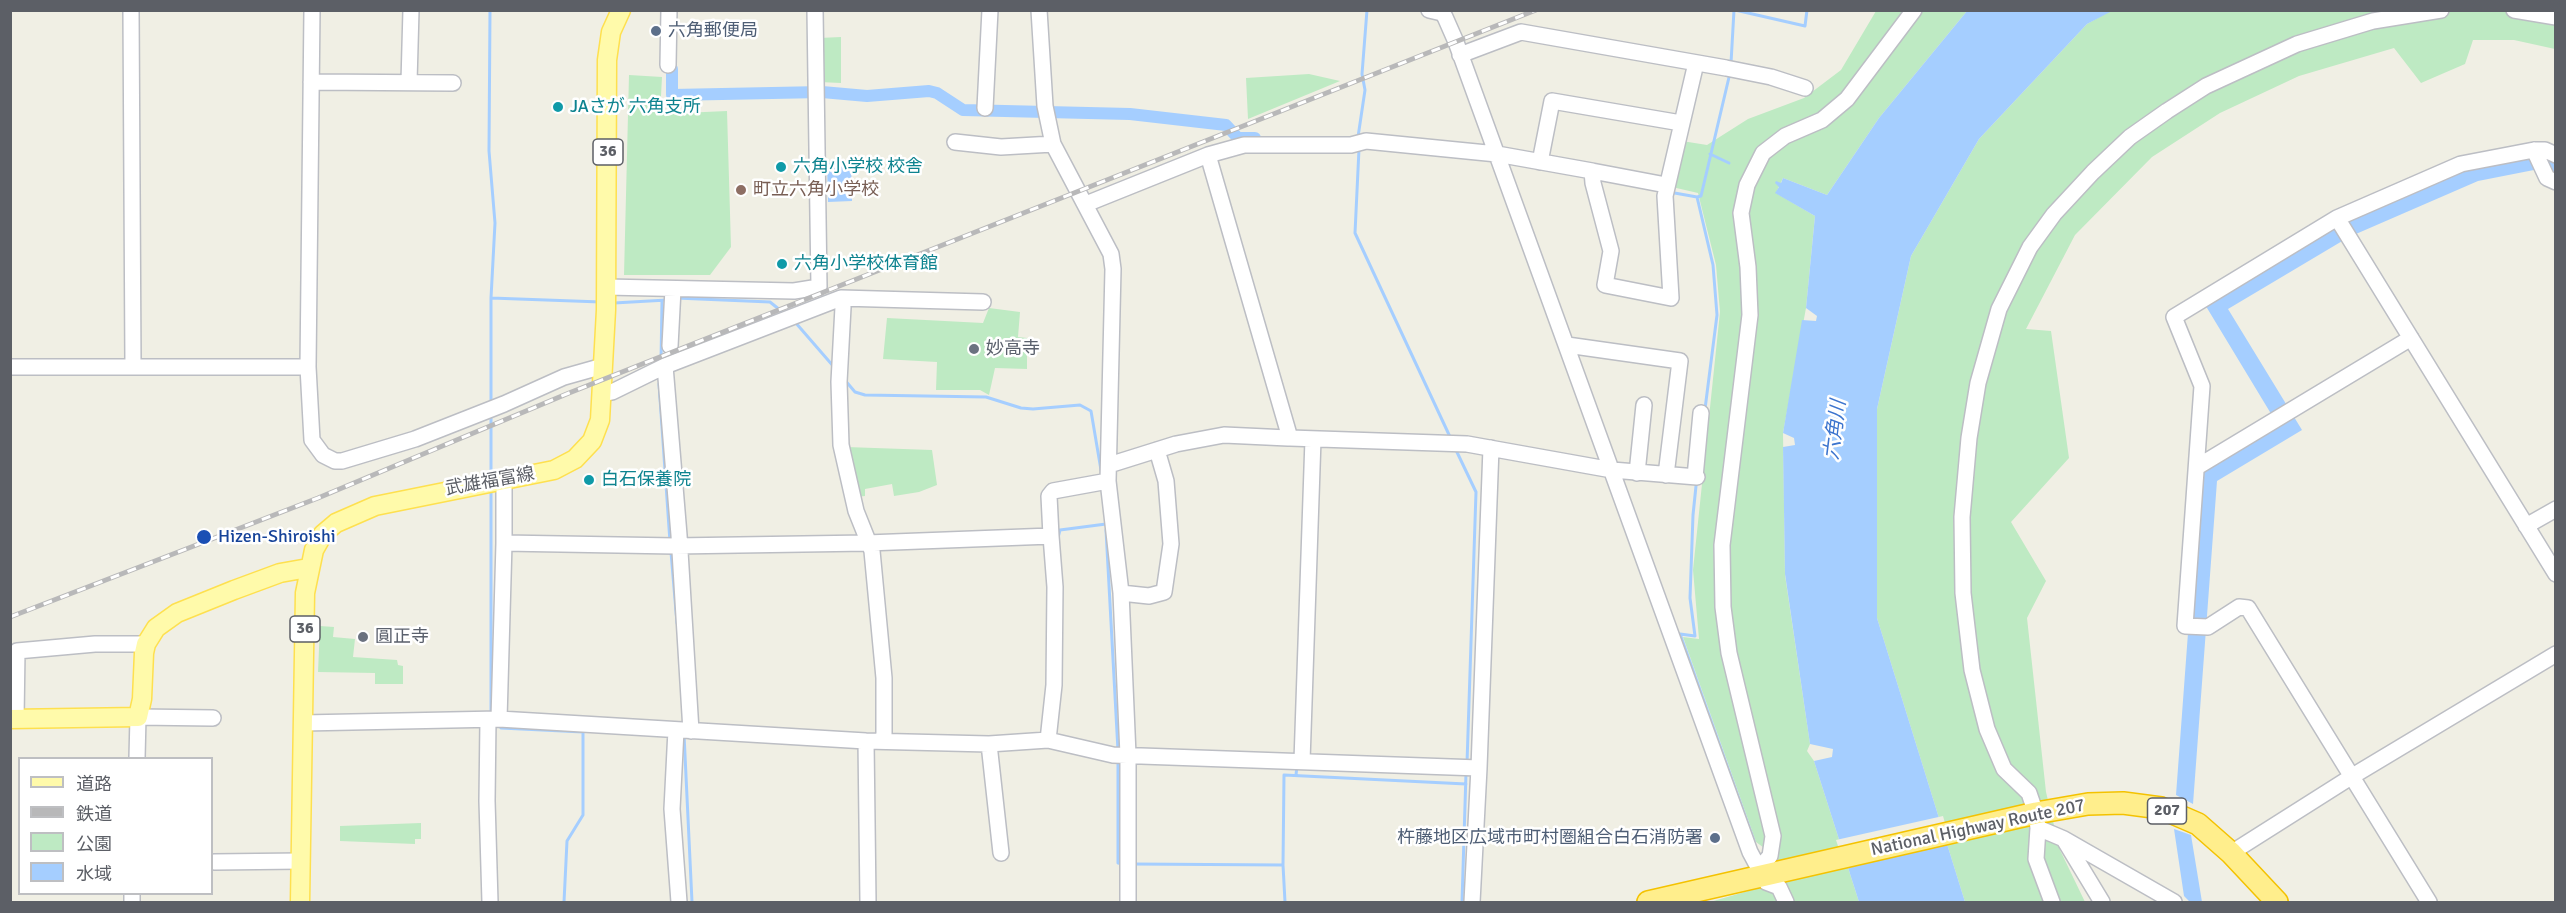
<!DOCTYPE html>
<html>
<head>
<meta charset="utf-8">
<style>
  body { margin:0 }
  #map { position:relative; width:2566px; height:913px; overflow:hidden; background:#f0efe4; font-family:Signika,"Noto Sans JP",sans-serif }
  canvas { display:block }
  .frame { position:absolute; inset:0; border:12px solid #5c5f66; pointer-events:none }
  .legend { position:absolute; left:18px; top:757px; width:195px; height:138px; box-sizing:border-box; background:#fff; border:2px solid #bebfc2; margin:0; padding:8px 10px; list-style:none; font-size:18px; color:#5c5f66 }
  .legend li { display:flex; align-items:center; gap:12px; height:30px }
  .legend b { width:30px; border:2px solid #bebfc2 }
</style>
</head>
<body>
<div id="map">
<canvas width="2566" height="913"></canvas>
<div class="frame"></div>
<ul class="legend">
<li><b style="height:8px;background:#fffaaa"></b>道路</li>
<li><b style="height:8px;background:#b8b8b9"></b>鉄道</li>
<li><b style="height:16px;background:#beeac3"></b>公園</li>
<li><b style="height:16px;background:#a5ceff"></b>水域</li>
</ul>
</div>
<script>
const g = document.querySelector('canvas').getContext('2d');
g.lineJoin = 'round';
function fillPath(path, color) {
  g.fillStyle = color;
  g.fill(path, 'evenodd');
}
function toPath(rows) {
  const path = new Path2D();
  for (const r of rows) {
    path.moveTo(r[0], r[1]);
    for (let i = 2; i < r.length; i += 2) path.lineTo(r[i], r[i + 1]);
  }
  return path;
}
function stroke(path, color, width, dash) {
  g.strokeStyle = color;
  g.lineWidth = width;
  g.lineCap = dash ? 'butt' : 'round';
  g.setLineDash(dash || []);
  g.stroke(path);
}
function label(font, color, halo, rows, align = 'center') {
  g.font = font + ' Signika,"Noto Sans JP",sans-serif';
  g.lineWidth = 5;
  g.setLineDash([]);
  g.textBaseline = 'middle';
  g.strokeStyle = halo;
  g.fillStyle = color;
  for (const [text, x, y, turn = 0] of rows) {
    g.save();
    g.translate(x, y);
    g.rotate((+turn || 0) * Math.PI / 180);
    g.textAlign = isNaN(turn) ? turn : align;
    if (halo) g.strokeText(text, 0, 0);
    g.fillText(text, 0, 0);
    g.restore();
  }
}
const green = toPath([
  [2112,10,2555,11,2555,49,2514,40,2473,40,2465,64,2421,83,2394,48,2299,76,2220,113,2152,157,2075,235,2026,329,2051,331,2069,458,2011,522,2046,581,2027,618,2046,792,2060,850,2085,902,1965,902,1877,618,1877,409,1911,256,1979,139,2087,24],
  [1876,11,1967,11,1879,118,1827,195,1783,178,1776,193,1815,216,1806,308,1783,433,1785,575,1810,744,1807,751,1814,761,1859,902,1710,902,1776,883,1775,856,1756,842,1683,637,1699,639,1693,570,1720,312,1716,265,1698,193,1672,187,1682,141,1707,145,1748,119,1804,98,1841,70],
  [841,37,841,83,819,82,819,38],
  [1309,74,1340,81,1248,119,1246,78],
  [629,75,662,77,660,114,727,111,731,247,710,275,624,275],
  [989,308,1020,312,1018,337,1027,338,1027,369,995,368,989,395,980,390,936,390,937,362,883,359,887,318,983,323],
  [846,447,932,450,937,485,919,492,894,496,892,484,865,489,865,496,856,497],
  [320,626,334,627,333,637,355,639,353,657,397,660,398,665,403,666,403,684,375,684,375,673,318,672],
  [421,823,421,839,415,839,415,844,340,841,340,826]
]);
const water = toPath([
  [1967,11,2112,11,2087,24,1979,139,1911,256,1877,409,1877,618,1965,902,1859,902,1814,761,1832,757,1833,749,1810,744,1785,574,1783,447,1795,445,1794,438,1783,433,1802,320,1816,321,1817,316,1806,308,1815,216,1775,193,1779,187,1775,183,1776,181,1781,183,1783,178,1827,195,1879,118],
  [2533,155,2555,160,2555,176,2539,169,2478,181,2349,237,2228,309,2302,430,2217,481,2193,804,2176,795,2200,471,2273,417,2204,303,2340,221,2463,168],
  [851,162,852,201,828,202,827,163],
  [2174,829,2191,835,2202,902,2190,902,2184,896]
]);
const pier = toPath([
  [1943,816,1950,840,1844,864,1836,840]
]);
const stream = toPath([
  [490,10,489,151,495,223,491,298,601,302],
  [1735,10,1805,26,1807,10],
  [1731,63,1734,10],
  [1358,137,1365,90,1362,74,1367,10],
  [1359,149,1355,233,1451,439],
  [1710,154,1729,163],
  [1669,192,1697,197,1701,196,1730,73],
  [1697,197,1713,265,1717,315,1705,409],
  [676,298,770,302,785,314],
  [614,303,667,300],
  [795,322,834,367],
  [661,362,662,301],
  [844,379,855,392,865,395,986,397,1021,408,1033,409,1080,405,1091,411,1101,470],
  [659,384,670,542],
  [491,404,491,298],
  [1455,448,1476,492,1467,763],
  [491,476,491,414],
  [1696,486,1693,515,1690,598,1695,636,1680,634,1754,841],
  [1106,530,1118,751],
  [1058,538,1060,530,1106,524],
  [671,552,677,623],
  [491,713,491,489],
  [498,723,501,728,583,732,583,815,567,841,564,902],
  [684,734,692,902],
  [1118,761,1118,863,1123,864],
  [1296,775,1297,766],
  [1132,864,1283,865],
  [1285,902,1283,865,1284,775,1466,784],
  [1462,902,1466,773]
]);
const canal = toPath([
  [672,69,672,95,822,92,867,96,929,91,937,93,963,110,1130,114,1226,125,1238,138,1255,138]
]);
const minor = toPath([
  [131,10,133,366],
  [312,10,308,367,312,440,323,455,335,461,342,461,415,439,504,404,564,377,603,366],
  [1039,10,1045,106,1053,144,1111,254,1113,269,1108,481,1121,593,1128,755,1128,902],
  [1429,10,1442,13,1445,17,1456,42,1750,852,1766,882,1779,887,1786,902],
  [2514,10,2556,17],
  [1460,55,1521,32,1726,68,1771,77,1805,88],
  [668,65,669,10],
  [311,82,453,83],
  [409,82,411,10],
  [985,108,990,10],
  [955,142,1001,147,1053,144],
  [2534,150,2547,178,2556,182],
  [1208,155,1290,438,1467,444,1612,470,1697,477],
  [1540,162,1552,101,1681,123],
  [1592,171,1666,185],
  [1086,204,1208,155,1244,145,1351,145,1366,141,1497,154,1592,171,1593,183,1611,251,1605,285,1671,298,1665,196,1696,63],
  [2337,218,2556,574],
  [606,287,794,291,819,287,815,10],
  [841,298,843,307,839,382,841,445,856,511,872,551,884,678,884,741],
  [1567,345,1680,361,1666,475],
  [670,346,673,289],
  [665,366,679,535,691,731],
  [10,367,308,367],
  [602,394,612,392,665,366,841,298,983,302],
  [1109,465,1176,444,1224,435,1288,438],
  [2197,467,2411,338],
  [1637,473,1644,405],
  [1695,477,1701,413],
  [2526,526,2556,509],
  [1051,536,1049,496,1053,491,1108,481],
  [504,543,675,546,867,543,1051,536,1055,587,1054,685,1048,740],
  [1121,593,1149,596,1164,592,1171,544,1166,481,1157,450],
  [16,719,17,651,95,644,146,644],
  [499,719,504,543,504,480],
  [488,720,487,801,490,902],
  [303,723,499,719,866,741,989,744,1048,740,1113,755,1479,768],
  [676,730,672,809,679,902],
  [866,741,868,902],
  [989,744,1001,853],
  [137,758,138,717,213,718],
  [1302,761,1313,439],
  [2038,828,2064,839,2174,902],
  [2065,841,2102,902],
  [2231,853,2351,777,2556,654],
  [214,862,301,861],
  [1762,875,1762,865,1770,856,1773,836,1729,653,1723,607,1722,545,1750,315,1748,267,1741,213,1747,185,1763,153,1785,136,1822,120,1847,99,1914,10],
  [132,902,132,894],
  [1472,902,1479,768,1491,448],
  [2052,902,2036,859,2038,828,2036,813,2031,799,2029,793,2004,769,1987,729,1972,670,1963,593,1962,517,1969,438,1978,383,1999,309,2030,247,2054,214,2093,172,2130,137,2167,111,2206,86,2297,44,2373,21,2441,10],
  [2429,902,2248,608,2239,607,2208,627,2185,626,2202,386,2174,317,2337,218,2461,164,2534,150,2545,150,2556,155]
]);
const major = toPath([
  [10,719,138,717,142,699,144,653,146,644,156,628,177,613,234,590,280,573,308,568],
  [300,902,305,593,314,550,323,534,336,523,375,506,554,470,575,459,592,441,600,420,606,310,607,60,611,32,621,10]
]);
const highway = toPath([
  [1648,902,2036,813,2088,804,2123,803,2161,808,2198,824,2231,853,2277,902]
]);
const rail = toPath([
  [10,617,318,498,569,393,1536,10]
]);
const markers = [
  [656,31,6,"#5c6f8a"],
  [558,107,6,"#0f9aa8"],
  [781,167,6,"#0f9aa8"],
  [741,190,6,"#8d6e63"],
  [782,264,6,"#0f9aa8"],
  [974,349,6,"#6b7280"],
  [589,480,6,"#0f9aa8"],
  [204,537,8,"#1a4fb4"],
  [363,637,6,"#6b7280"],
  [1715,838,6,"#5c6f8a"]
];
const shields = [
  [608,152,30],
  [305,629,30],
  [2167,811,39]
];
const shieldNames = [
  ["36",608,152],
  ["36",305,629],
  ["207",2167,811]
];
const serviceNames = [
  ["六角郵便局",668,31],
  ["杵藤地区広域市町村圏組合白石消防署",1703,838,"right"]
];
const cultureNames = [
  ["JAさが 六角支所",570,107],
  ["六角小学校 校舎",793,167],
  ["六角小学校体育館",794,264],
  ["白石保養院",601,480]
];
const educationNames = [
  ["町立六角小学校",753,190]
];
const worshipNames = [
  ["妙高寺",986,349],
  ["圓正寺",375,637]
];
const streetNames = [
  ["武雄福富線",490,482,-10],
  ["National Highway Route 207",1978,828,-12]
];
const transitNames = [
  ["Hizen-Shiroishi",218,537]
];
const waterNames = [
  ["六角川",1836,430,-83]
];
fillPath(green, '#beeac3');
fillPath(water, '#a5ceff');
fillPath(pier, '#f0efe4');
stroke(stream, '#a5ceff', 3);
stroke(canal, '#a5ceff', 12);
stroke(minor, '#bcbec4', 18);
stroke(major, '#fee04f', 21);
stroke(highway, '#f4c200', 24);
stroke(minor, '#fff', 15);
stroke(major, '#fffaaa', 18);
stroke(highway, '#ffee8c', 21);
stroke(rail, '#b8b8b9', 5);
stroke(rail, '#fff', 3, [9]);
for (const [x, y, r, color] of markers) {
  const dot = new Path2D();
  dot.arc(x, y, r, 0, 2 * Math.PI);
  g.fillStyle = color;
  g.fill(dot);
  stroke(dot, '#fff', 2);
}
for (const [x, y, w] of shields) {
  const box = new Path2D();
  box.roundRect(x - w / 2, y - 13, w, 26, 4.5);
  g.fillStyle = '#fff';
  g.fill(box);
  stroke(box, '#5c5f66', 1.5);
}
label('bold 16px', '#5c5f66', null, shieldNames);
label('18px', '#4e5e75', '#fff', serviceNames, 'left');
label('18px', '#0d838f', '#fff', cultureNames, 'left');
label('18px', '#785e54', '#fff', educationNames, 'left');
label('18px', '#5b616d', '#fff', worshipNames, 'left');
label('18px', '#5c5f66', '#fff', streetNames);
label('18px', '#164399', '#fff', transitNames, 'left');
label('italic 20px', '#3c74ce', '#fff', waterNames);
</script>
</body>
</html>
